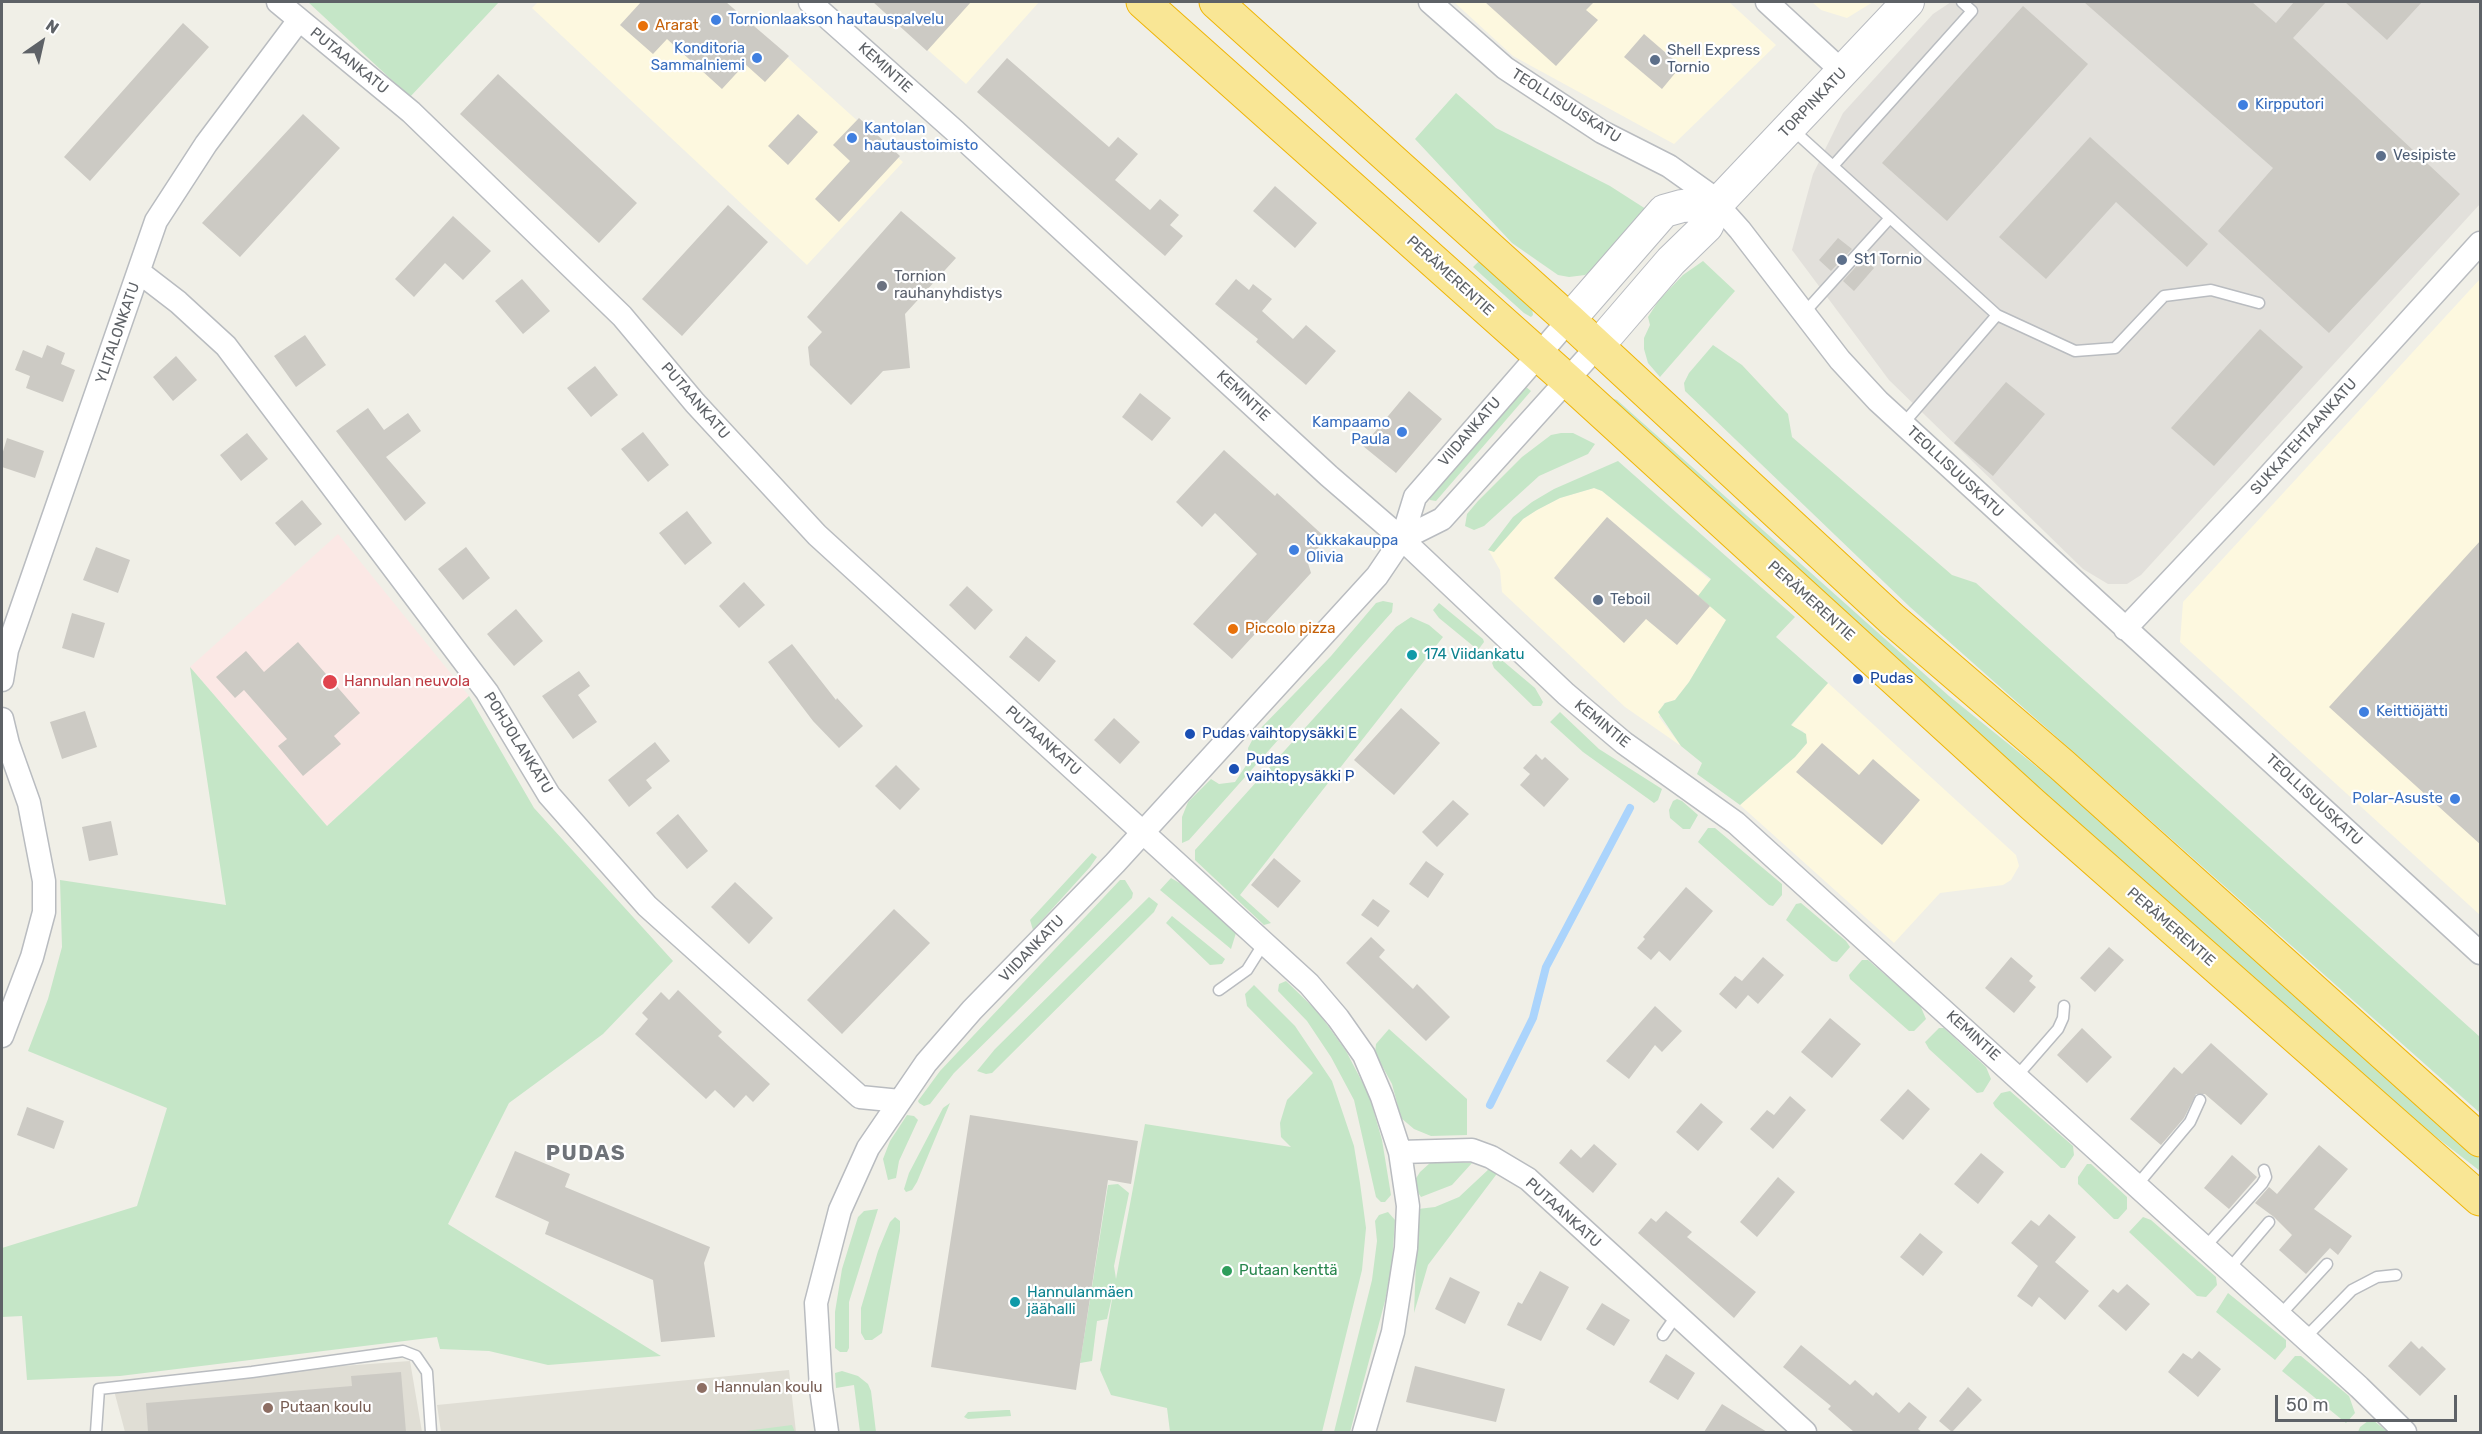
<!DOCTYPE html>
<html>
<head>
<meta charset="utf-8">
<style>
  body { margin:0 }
  #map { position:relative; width:2482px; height:1434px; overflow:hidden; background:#f0efe7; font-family:Rubik,sans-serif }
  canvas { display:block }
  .frame { position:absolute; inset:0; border:3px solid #5e6267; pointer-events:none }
  .north { position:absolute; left:12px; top:12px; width:60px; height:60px; -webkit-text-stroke:4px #fff; paint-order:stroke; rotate:34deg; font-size:16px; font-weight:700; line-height:24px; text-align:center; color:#5e6267 }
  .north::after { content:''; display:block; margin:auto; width:21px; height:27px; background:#5e6267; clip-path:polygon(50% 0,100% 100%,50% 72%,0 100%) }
  .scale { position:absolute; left:2275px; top:1395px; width:182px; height:27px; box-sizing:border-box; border:3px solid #5e6267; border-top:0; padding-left:8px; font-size:18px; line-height:21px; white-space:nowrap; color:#5e6267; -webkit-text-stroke:4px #fff; paint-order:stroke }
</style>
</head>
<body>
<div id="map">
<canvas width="2482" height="1434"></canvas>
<div class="frame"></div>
<div class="north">N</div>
<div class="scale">50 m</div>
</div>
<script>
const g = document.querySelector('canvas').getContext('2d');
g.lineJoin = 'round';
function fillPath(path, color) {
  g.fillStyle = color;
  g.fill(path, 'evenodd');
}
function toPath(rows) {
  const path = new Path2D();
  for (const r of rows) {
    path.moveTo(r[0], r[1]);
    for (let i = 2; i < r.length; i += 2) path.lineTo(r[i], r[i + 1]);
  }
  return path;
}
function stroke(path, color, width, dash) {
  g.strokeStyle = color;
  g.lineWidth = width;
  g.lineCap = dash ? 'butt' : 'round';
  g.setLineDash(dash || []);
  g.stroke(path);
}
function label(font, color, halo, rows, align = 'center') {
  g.font = font + ' Rubik,sans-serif';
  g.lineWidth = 4.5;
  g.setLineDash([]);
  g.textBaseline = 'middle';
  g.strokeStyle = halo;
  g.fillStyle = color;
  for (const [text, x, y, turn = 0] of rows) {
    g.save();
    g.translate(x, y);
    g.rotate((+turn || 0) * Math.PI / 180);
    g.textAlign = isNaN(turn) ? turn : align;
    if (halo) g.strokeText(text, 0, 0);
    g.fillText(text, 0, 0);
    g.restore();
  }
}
const commercial = toPath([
  [538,2,726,2,903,162,807,265,532,8],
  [874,2,1039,2,966,84],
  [1454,2,1729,2,1776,45,1674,144,1513,56],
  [1812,2,1873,2,1847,18,1821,10],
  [2480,279,2480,915,2180,642,2183,602],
  [1594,488,1602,491,1737,602,1689,682,1675,700,1664,703,1659,717,1681,746,1625,707,1502,592,1500,570,1489,551,1494,551,1523,519,1537,510,1560,498],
  [1828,683,2016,855,2019,866,2011,880,2003,885,1940,893,1894,943,1740,805,1795,757,1807,743,1803,731,1791,726]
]);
const industrial = toPath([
  [1951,2,2480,2,2480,204,2141,575,2127,584,2108,584,2083,569,1889,380,1792,250,1813,174,1843,113,1933,14]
]);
const education = toPath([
  [410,1361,422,1432,125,1432,112,1383],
  [789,1370,796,1432,441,1432,437,1405]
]);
const medical = toPath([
  [338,534,469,696,327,826,190,667]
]);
const green = toPath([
  [308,2,499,2,410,97],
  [1456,93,1496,128,1610,186,1649,211,1595,268,1585,275,1569,277,1558,275,1512,243,1415,139],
  [1479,261,1532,308,1533,315,1531,317,1524,313,1473,267],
  [1703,261,1735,291,1660,377,1648,363,1644,349,1644,338,1650,325,1648,317,1659,300,1683,275],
  [1713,345,1742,365,1788,414,1792,437,1952,575,1976,583,2480,1037,2480,1113,1910,607,1685,391,1684,383,1689,373],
  [1525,386,1531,391,1436,501,1430,500,1430,495],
  [1611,398,1617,400,1949,696,2083,804,2480,1159,2480,1171,2387,1099,2069,819],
  [1561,433,1573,433,1595,444,1588,454,1539,476,1484,526,1474,530,1465,526,1467,514,1478,501,1522,457,1551,435],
  [1618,461,1795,617,1776,637,1828,683,1791,725,1806,734,1807,743,1795,757,1740,805,1697,774,1702,763,1681,746,1658,712,1665,703,1675,700,1689,682,1726,620,1698,596,1711,579,1602,491,1594,488,1560,498,1537,510,1523,519,1494,552,1488,550,1513,517,1532,502,1554,489],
  [1383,601,1393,603,1392,612,1189,840,1182,843,1182,817,1188,802,1211,779,1219,784,1235,782,1249,761,1248,748,1256,733,1331,656,1376,603],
  [1439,603,1483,639,1484,642,1478,650,1439,618,1433,610],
  [1411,617,1429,625,1443,637,1240,895,1271,923,1264,925,1195,860,1195,850,1396,627],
  [1413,646,1420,652,1411,663,1404,657],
  [1497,656,1535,688,1543,702,1541,706,1533,706,1494,668,1492,663],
  [190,667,327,826,469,696,534,808,673,961,603,1034,509,1103,448,1224,661,1356,548,1365,489,1351,440,1349,437,1337,120,1376,27,1380,22,1316,2,1317,2,1248,137,1206,167,1108,28,1051,48,999,62,947,60,880,226,905],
  [1560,712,1599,749,1662,789,1658,800,1654,803,1583,752,1550,722],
  [1677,799,1682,801,1698,815,1690,829,1683,829,1670,818,1669,810,1673,801],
  [1708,828,1715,828,1782,884,1782,895,1773,906,1769,905,1698,842],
  [1092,853,1097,857,1090,867,1033,930,1030,920],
  [1171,878,1183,885,1236,933,1231,949,1160,890],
  [1120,880,1125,880,1133,893,1132,898,954,1073,930,1104,924,1106,919,1103,918,1101,940,1071],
  [1149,897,1158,904,1154,912,992,1073,986,1074,977,1071,995,1049],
  [1801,903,1846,941,1850,947,1837,962,1832,961,1786,920,1796,904],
  [1172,916,1225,959,1222,964,1210,965,1166,923],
  [1862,960,1868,960,1920,1005,1926,1019,1914,1031,1909,1031,1850,979,1849,975],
  [1286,981,1318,1012,1346,1051,1369,1095,1382,1140,1391,1195,1385,1202,1381,1202,1376,1197,1354,1100,1331,1057,1307,1021,1278,991,1279,984],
  [1254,985,1295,1026,1332,1081,1354,1146,1360,1183,1366,1228,1362,1270,1322,1432,1170,1432,1167,1408,1111,1395,1100,1370,1114,1288,1107,1319,1097,1321,1092,1361,1080,1363,1108,1185,1118,1184,1129,1193,1114,1266,1116,1279,1145,1124,1291,1147,1281,1137,1280,1123,1287,1100,1313,1073,1247,1006,1245,994],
  [1939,1028,1944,1028,1986,1067,1991,1079,1983,1092,1977,1093,1929,1049,1925,1042],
  [1389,1029,1467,1099,1467,1135,1431,1136,1414,1129,1401,1118,1392,1084,1375,1053,1376,1044],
  [2010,1091,2073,1146,2074,1155,2065,1168,2061,1168,1995,1107,1993,1103,2001,1093],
  [950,1103,917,1182,912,1190,906,1192,904,1189,909,1173,943,1108],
  [907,1115,914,1116,918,1120,899,1161,896,1178,888,1180,883,1159,890,1141],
  [1440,1161,1472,1163,1452,1185,1421,1197,1417,1191,1415,1180,1420,1172,1430,1163],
  [2087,1164,2091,1164,2127,1197,2127,1209,2118,1219,2114,1219,2078,1184,2078,1177],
  [1490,1168,1499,1171,1428,1265,1414,1313,1418,1209,1435,1207,1459,1197],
  [878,1209,849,1302,849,1348,847,1352,840,1352,835,1348,835,1312,842,1269,858,1217,864,1211],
  [1388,1212,1395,1220,1392,1264,1385,1301,1350,1432,1334,1432,1372,1280,1377,1241,1375,1221,1379,1215],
  [895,1217,900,1221,900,1231,882,1333,872,1340,865,1340,861,1333,861,1308,878,1251,890,1222],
  [2143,1217,2151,1220,2216,1277,2217,1285,2206,1297,2197,1296,2129,1232],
  [2228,1293,2286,1340,2286,1347,2275,1360,2216,1312],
  [2295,1356,2301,1356,2349,1396,2355,1413,2346,1423,2282,1371],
  [842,1371,858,1376,868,1384,871,1391,876,1432,860,1432,854,1385,836,1388,835,1373],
  [1006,1410,1010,1410,1011,1416,968,1419,964,1417,968,1412],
  [2368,1421,2374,1421,2388,1432,2358,1432,2360,1427],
  [792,1425,795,1432,738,1432]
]);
const stream = toPath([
  [1490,1105,1533,1018,1546,967,1630,808]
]);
const building = toPath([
  [641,2,726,2,789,56,765,82,745,64,722,89,667,39,653,54,620,25],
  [873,2,971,2,927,51],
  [1485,2,1594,2,1586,10,1598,20,1556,66],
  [2084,2,2252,2,2276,23,2294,2,2326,2,2293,38,2460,194,2329,333,2218,231,2273,168],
  [2345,2,2422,2,2387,40],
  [2023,6,2088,64,1947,221,1882,163],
  [183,23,209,47,90,181,64,157],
  [1644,34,1681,66,1662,89,1624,57],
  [1007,58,1109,147,1118,137,1138,154,1115,180,1150,210,1160,199,1179,215,1170,225,1183,236,1165,256,977,92],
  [498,74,637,203,599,243,460,114],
  [303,114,340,148,240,257,202,223],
  [798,114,818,132,788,165,768,146],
  [859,118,900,156,839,222,815,199,850,161,833,145],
  [2090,137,2208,244,2187,267,2116,202,2046,279,1999,237],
  [1275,186,1317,223,1295,248,1253,211],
  [728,205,768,242,682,336,642,299],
  [901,211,956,258,905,314,910,368,883,371,851,405,810,365,808,347,822,332,807,317],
  [453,216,491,251,463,280,445,263,414,297,395,279],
  [1838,238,1852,249,1831,271,1819,260],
  [1863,259,1874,268,1854,291,1843,281],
  [522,279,550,311,523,334,495,301],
  [1236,279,1249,290,1253,284,1272,299,1262,311,1293,339,1306,325,1336,351,1306,385,1256,342,1258,339,1215,304],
  [2260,329,2303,367,2214,466,2171,428],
  [305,335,326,365,296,387,274,356],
  [47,345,65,353,61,364,75,370,63,402,26,388,30,376,15,370,23,350,42,358],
  [176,356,197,380,173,401,153,377],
  [595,366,618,395,591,417,567,388],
  [2006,382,2045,414,1993,476,1954,443],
  [1409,391,1442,419,1396,473,1363,446],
  [1140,393,1171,418,1152,441,1122,417],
  [368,408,384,430,408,413,421,431,386,457,426,503,405,521,336,431],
  [643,432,669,465,648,482,621,449],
  [247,433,268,459,241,481,220,455],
  [7,438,44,451,35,478,2,467,2,455],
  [1224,450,1275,496,1277,493,1327,539,1307,560,1311,573,1232,659,1193,624,1257,554,1215,513,1202,527,1176,502],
  [302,500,322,524,295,546,275,523],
  [687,511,712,543,685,565,659,533],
  [1607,517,1710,606,1677,645,1646,619,1624,643,1554,578],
  [2481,540,2481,845,2329,707],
  [96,547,130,560,118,593,83,580],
  [466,547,490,578,463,600,438,569],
  [744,582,765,605,739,628,719,606],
  [967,586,993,610,975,630,949,605],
  [516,609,543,641,514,666,487,634],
  [72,613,105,623,94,658,62,648],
  [1026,636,1056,661,1039,682,1009,657],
  [298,642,360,713,334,736,341,744,303,776,278,746,287,739,244,690,235,698,216,677,246,651,264,672],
  [792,644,836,700,837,698,863,726,839,748,813,721,768,662],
  [579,671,590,686,578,695,597,722,573,739,542,696],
  [1401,708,1440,743,1394,795,1354,760],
  [85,711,97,747,62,759,50,722],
  [1114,718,1140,742,1120,764,1094,740],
  [655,742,670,761,646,780,652,788,629,807,608,780],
  [1822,743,1859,775,1873,759,1920,800,1882,845,1796,772],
  [1536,754,1542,760,1545,757,1569,779,1544,807,1520,785,1530,774,1523,768],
  [896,765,920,789,900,810,875,786],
  [1453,800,1469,814,1437,847,1422,832],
  [678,814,708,851,687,869,656,833],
  [111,821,118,855,89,861,82,827],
  [1274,858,1301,881,1278,908,1251,885],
  [1426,861,1444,874,1428,898,1409,884],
  [735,882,773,918,749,944,711,907],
  [1686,887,1713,911,1670,961,1659,951,1651,960,1637,948,1645,939,1643,937],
  [1373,899,1390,911,1378,927,1361,915],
  [894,909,930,943,842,1034,807,1000],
  [1371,937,1385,950,1379,957,1413,989,1417,984,1450,1017,1426,1041,1346,963],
  [2109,947,2124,960,2095,992,2080,978],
  [1763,957,1784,975,1758,1004,1748,995,1736,1009,1719,994,1735,976,1742,981],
  [2011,957,2033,976,2029,981,2036,987,2014,1013,1985,988],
  [678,990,722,1032,718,1036,770,1084,753,1102,746,1095,734,1108,715,1090,706,1099,635,1034,648,1019,642,1013,661,992,669,1000],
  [1655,1006,1682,1031,1662,1052,1655,1045,1629,1079,1606,1061],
  [1830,1018,1861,1044,1832,1078,1801,1052],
  [2082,1028,2112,1057,2087,1083,2057,1055],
  [2211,1043,2268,1094,2241,1125,2205,1094,2196,1094,2184,1118,2161,1145,2130,1119,2174,1067,2182,1074],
  [1908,1089,1930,1109,1903,1140,1880,1120],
  [1790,1096,1806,1110,1773,1149,1750,1129,1767,1110,1774,1115],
  [1701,1103,1723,1122,1698,1151,1676,1132],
  [27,1107,64,1121,54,1149,17,1135],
  [970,1115,1138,1141,1131,1184,1108,1180,1076,1390,931,1367],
  [1594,1144,1617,1164,1593,1193,1559,1163,1571,1149,1581,1158],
  [2319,1145,2348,1169,2314,1209,2352,1236,2338,1255,2330,1248,2306,1274,2279,1250,2292,1235,2274,1217,2255,1203,2269,1187,2277,1194],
  [515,1151,570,1174,565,1187,710,1247,704,1263,715,1337,661,1342,653,1280,545,1234,549,1222,495,1197],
  [1981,1153,2004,1172,1978,1204,1954,1184],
  [2232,1155,2257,1177,2229,1209,2204,1188],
  [1778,1177,1795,1192,1757,1237,1740,1222],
  [1666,1211,1692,1232,1687,1237,1756,1292,1734,1318,1638,1233,1651,1218,1656,1222],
  [2049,1214,2076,1237,2055,1262,2089,1291,2065,1320,2039,1297,2032,1307,2017,1296,2038,1266,2011,1243,2031,1220,2039,1226],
  [1920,1233,1943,1252,1923,1276,1900,1257],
  [1540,1271,1569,1287,1541,1341,1507,1325,1518,1302,1522,1304],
  [1450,1277,1480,1292,1465,1324,1435,1309],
  [2127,1284,2150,1304,2126,1331,2098,1306,2113,1289,2118,1293],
  [1602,1303,1630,1320,1614,1346,1586,1329],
  [2411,1341,2419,1349,2422,1346,2446,1369,2420,1396,2388,1366],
  [1801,1345,1850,1385,1855,1380,1873,1396,1876,1392,1899,1413,1909,1402,1927,1417,1918,1429,1922,1432,1854,1432,1828,1409,1831,1406,1783,1367],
  [2199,1351,2221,1369,2198,1397,2168,1372,2183,1353,2192,1359],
  [1666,1354,1695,1373,1678,1400,1649,1382],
  [1415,1366,1505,1389,1496,1422,1406,1402],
  [401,1372,406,1432,148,1432,146,1403,352,1386,351,1376],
  [1968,1387,1982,1400,1952,1432,1939,1421],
  [1722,1404,1767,1432,1704,1432]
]);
const lane = toPath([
  [1792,129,1997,315,1903,424],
  [1833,166,1972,11,1962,2],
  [1804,313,1889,219],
  [1997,315,2075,351,2115,348,2164,296,2211,290,2259,303],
  [1219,990,1247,970,1264,943],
  [2017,1076,2058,1029,2063,1018,2064,1006],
  [2137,1185,2190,1122,2200,1100],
  [2205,1247,2262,1184,2266,1177,2264,1170],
  [2229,1269,2269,1222],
  [2280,1315,2327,1264],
  [1663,1335,1676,1316],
  [2305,1338,2352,1290,2377,1277,2396,1275],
  [96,1432,99,1389,252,1372,403,1351,416,1356,427,1372,431,1432]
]);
const street = toPath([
  [278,2,411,112,622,316,695,403,817,535,1309,984,1338,1018,1364,1055,1382,1097,1400,1152,1472,1150,1491,1157,1528,1179,1805,1432],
  [810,2,955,131,1329,476,1402,539,1566,694,1624,743,1736,823,2359,1387,2405,1432],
  [1430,2,1505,68,1602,132,1669,166,1707,193,1740,230,1840,360,1878,401,2480,953],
  [1767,2,1843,72],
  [139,272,178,302,226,346,487,692,549,795,647,906,860,1097,900,1101],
  [1402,539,1442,519,1597,347],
  [2125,629,2257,489,2480,243],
  [2,680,7,650,156,221,206,144,299,20],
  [2,719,8,744,29,803,44,881,44,912,32,957,2,1036],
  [827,1432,821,1389,816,1303,840,1210,868,1148,926,1063,972,1010,1115,863,1377,576,1402,539,1415,497,1569,320],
  [1364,1432,1393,1332,1406,1248,1408,1206,1400,1152]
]);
const secondary = toPath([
  [1569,320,1664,211,1682,206,1717,204],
  [1597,347,1671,261,1707,226,1717,204,1908,2]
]);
const highway = toPath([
  [1143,2,1567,380,2032,804,2480,1199],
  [1216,2,1569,320,1893,620,2062,765,2480,1140]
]);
const markers = [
  [716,20,6,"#3f7fe0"],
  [643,26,6,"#e8710a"],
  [757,58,6,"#3f7fe0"],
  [1655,60,6,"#5c6f8a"],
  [2243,105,6,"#3f7fe0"],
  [852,138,6,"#3f7fe0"],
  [2381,156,6,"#5c6f8a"],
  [1842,260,6,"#5c6f8a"],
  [882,286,6,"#6b7280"],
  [1402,432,6,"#3f7fe0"],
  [1294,550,6,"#3f7fe0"],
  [1598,600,6,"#5c6f8a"],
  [1233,629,6,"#e8710a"],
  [1412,655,6,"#0f9aa8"],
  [1858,679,6,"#1a4fb4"],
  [330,682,8,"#e0444e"],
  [2364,712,6,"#3f7fe0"],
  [1190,734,6,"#1a4fb4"],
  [1234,769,6,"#1a4fb4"],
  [2455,799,6,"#3f7fe0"],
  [1227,1271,6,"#2e9e5b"],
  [1015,1302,6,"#0f9aa8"],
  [702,1388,6,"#8d6e63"],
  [268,1408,6,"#8d6e63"]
];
const shopNames = [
  ["Tornionlaakson hautauspalvelu",728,20],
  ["Konditoria",745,49,"right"],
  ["Sammalniemi",745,66,"right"],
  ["Kirpputori",2255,105],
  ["Kantolan",864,129],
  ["hautaustoimisto",864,146],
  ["Kampaamo",1390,423,"right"],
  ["Paula",1390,440,"right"],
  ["Kukkakauppa",1306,541],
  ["Olivia",1306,558],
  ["Keittiöjätti",2376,712],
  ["Polar-Asuste",2443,799,"right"]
];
const foodNames = [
  ["Ararat",655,26],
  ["Piccolo pizza",1245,629]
];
const serviceNames = [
  ["Shell Express",1667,51],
  ["Tornio",1667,68],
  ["Vesipiste",2393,156],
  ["St1 Tornio",1854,260],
  ["Teboil",1610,600]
];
const streetNames = [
  ["PUTAANKATU",349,61,39],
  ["KEMINTIE",885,68,42],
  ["TORPINKATU",1813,103,-46],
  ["TEOLLISUUSKATU",1566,106,32],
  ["PERÄMERENTIE",1450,276,42],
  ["YLITALONKATU",118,333,-71],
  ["KEMINTIE",1243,396,43],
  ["PUTAANKATU",695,401,49],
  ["VIIDANKATU",1470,432,-49],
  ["SUKKATEHTAANKATU",2304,437,-48],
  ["TEOLLISUUSKATU",1955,472,43],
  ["PERÄMERENTIE",1811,601,42],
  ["KEMINTIE",1602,724,39],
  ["PUTAANKATU",1043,741,42],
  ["POHJOLANKATU",518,743,58],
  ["TEOLLISUUSKATU",2314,800,43],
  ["PERÄMERENTIE",2171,927,41],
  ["VIIDANKATU",1032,949,-46],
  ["KEMINTIE",1973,1036,42],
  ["PUTAANKATU",1563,1213,42]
];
const worshipNames = [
  ["Tornion",894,277],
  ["rauhanyhdistys",894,294]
];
const cultureNames = [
  ["174 Viidankatu",1424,655],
  ["Hannulanmäen",1027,1293],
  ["jäähalli",1027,1310]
];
const transitNames = [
  ["Pudas",1870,679],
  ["Pudas vaihtopysäkki E",1202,734],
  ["Pudas",1246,760],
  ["vaihtopysäkki P",1246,777]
];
const healthNames = [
  ["Hannulan neuvola",344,682]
];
const leisureNames = [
  ["Putaan kenttä",1239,1271]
];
const educationNames = [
  ["Hannulan koulu",714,1388],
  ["Putaan koulu",280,1408]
];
const districtNames = [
  ["PUDAS",586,1154]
];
fillPath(commercial, '#fdf8df');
fillPath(industrial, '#e2e0db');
fillPath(education, '#e0ded5');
fillPath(medical, '#fbe8e5');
fillPath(green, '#c5e6c7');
stroke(stream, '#abd4fc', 8);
fillPath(building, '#cccac4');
stroke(lane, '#b9bcc0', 13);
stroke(street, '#b9bcc0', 25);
stroke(secondary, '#b8bbc0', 34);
stroke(highway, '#efb508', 35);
stroke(lane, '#fff', 10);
stroke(street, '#fff', 22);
stroke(secondary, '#fff', 32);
stroke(highway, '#f9e695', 33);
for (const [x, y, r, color] of markers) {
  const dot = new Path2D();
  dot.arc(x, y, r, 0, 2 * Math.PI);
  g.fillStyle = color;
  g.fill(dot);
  stroke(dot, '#fff', 2);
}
label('15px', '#366cbe', '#fff', shopNames, 'left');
label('15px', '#c56008', '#fff', foodNames, 'left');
label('15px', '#4e5e75', '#fff', serviceNames, 'left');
label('15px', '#5e6267', '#fff', streetNames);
label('15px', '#5b616d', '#fff', worshipNames, 'left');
label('15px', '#0d838f', '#fff', cultureNames, 'left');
label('15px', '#164399', '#fff', transitNames, 'left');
label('15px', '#be3a42', '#fff', healthNames, 'left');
label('15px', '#27864d', '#fff', leisureNames, 'left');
label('15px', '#785e54', '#fff', educationNames, 'left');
g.letterSpacing = '1.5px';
label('bold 21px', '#6f7379', '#fff', districtNames);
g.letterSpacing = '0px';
</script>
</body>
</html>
